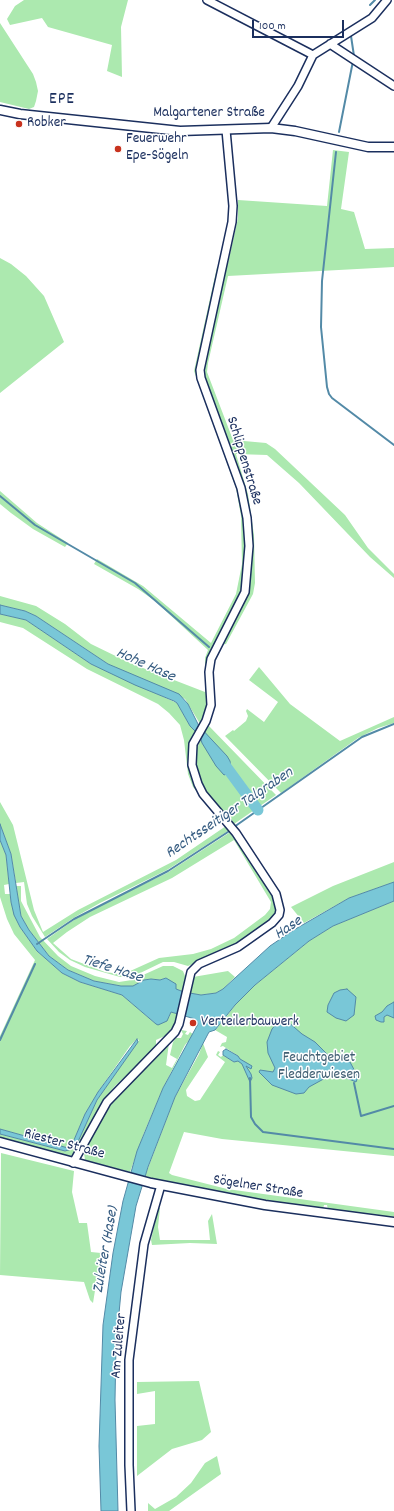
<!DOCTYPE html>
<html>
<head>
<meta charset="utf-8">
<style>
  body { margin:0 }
  #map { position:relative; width:394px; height:1511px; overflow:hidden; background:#fff; font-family:Dekko,sans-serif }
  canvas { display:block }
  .scale { position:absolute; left:252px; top:20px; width:92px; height:18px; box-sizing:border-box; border:2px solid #1b2f5e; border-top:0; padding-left:5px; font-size:12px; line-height:14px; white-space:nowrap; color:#1b2f5e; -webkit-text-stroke:3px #fff; paint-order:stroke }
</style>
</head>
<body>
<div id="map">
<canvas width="394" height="1511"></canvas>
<div class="scale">100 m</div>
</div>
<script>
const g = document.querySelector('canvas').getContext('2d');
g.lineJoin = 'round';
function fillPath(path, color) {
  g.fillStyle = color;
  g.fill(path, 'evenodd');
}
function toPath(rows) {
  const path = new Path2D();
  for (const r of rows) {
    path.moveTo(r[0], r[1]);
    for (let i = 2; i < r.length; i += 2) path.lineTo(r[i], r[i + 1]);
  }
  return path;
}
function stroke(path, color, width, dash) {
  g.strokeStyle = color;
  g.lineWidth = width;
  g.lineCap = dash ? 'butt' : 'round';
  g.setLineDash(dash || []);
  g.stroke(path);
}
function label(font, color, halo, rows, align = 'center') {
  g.font = font + ' Dekko,sans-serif';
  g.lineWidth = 3;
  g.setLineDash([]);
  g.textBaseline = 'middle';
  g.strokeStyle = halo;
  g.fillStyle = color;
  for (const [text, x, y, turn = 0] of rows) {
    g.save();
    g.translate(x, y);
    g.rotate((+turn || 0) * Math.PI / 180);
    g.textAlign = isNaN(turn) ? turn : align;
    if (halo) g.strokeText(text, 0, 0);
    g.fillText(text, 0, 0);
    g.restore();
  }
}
const green = toPath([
  [24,0,128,0,121,27,122,77,107,71,112,45,48,27,42,18,10,25,7,19,15,6],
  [0,23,33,74,36,82,38,91,36,101,34,107,29,109,0,102],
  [333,150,349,152,341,209,354,212,365,249,394,248,394,267,228,276,208,363,207,372,233,440,266,443,275,449,345,515,368,548,394,574,394,578,370,557,299,483,267,455,236,454,248,494,254,535,255,583,253,594,226,644,215,646,208,709,199,726,199,722,185,699,108,664,36,616,25,611,0,605,0,596,36,606,65,624,91,644,130,663,205,692,205,658,208,650,155,601,138,589,94,564,97,559,143,586,211,643,236,594,242,564,241,516,236,488,194,371,217,267,228,263,238,218,238,200,327,206],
  [0,258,11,264,26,276,44,296,64,342,0,393],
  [0,491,37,523,68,543,65,547,33,529,11,513,0,504],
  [0,614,26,620,91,664,177,703,190,726,196,732,190,744,189,753,191,775,195,784,231,829,167,870,100,903,75,917,45,937,32,916,27,904,24,882,16,883,11,854,0,824,0,802,13,825,34,910,43,932,78,910,176,860,226,826,193,787,188,774,184,740,180,725,169,713,158,704,87,669,23,628,0,622],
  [259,667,290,704,340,741,394,717,394,723,378,728,358,738,281,793,225,736,233,730,234,731,246,721,248,716,246,711,247,709,264,722,278,702,249,680],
  [208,725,276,795,234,824,205,791,198,775,194,763,195,752],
  [232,831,274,894,276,910,273,918,235,947,188,966,174,962,163,962,134,976,120,977,85,967,70,960,59,952,47,939,74,920,113,899,167,873],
  [234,840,271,902,270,909,265,915,234,938,211,949,193,954,159,958,128,972,120,974,105,972,71,959,53,943,67,932,90,917,172,878],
  [0,840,6,855,9,884,4,885,5,894,10,894,11,902,20,927,37,951,62,973,80,982,122,995,156,1024,169,1017,171,1012,178,1014,175,1023,167,1035,156,1040,156,1048,115,1086,105,1098,74,1155,70,1156,0,1138,0,1134,65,1151,72,1149,76,1146,97,1100,139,1040,137,1039,130,1046,98,1092,85,1114,71,1147,68,1148,0,1129,0,1036,35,960,14,934,7,919,0,897],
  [394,862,394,882,349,898,304,923,291,907,333,886],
  [16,886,21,886,21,901,40,937,58,956,71,966,95,976,119,982,132,980,163,966,173,966,183,971,185,976,184,992,176,989,166,978,160,980,151,979,144,980,134,986,121,986,94,981,68,970,49,956,29,930,21,916],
  [394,901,394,1156,222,1139,184,1132,169,1173,172,1175,227,1189,394,1212,394,1217,328,1210,327,1205,324,1205,323,1209,231,1196,228,1193,226,1195,180,1187,145,1176,175,1097,199,1054,203,1043,208,1057,186,1090,187,1096,195,1101,200,1100,225,1062,216,1055,218,1051,220,1052,218,1055,221,1057,223,1055,234,1062,238,1056,223,1046,220,1047,222,1043,226,1042,227,1037,215,1030,222,1022,229,1027,230,1025,224,1020,235,1005,255,985,309,941,333,926],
  [228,971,235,977,223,989,216,993,201,995,188,993,193,977],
  [181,1030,187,1031,185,1034,188,1035,190,1032,194,1035,185,1045,163,1088,144,1133,130,1172,85,1160,84,1153,109,1103,169,1043,166,1065,172,1068,177,1059,170,1055,173,1042,176,1038,181,1038,183,1034],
  [1,1153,74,1171,72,1192,79,1223,87,1223,91,1252,101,1253,93,1303,90,1300,84,1282,0,1275],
  [158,1208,160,1208,158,1227,160,1240,210,1240,208,1221,212,1214,217,1244,190,1243,152,1245,151,1240],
  [199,1381,211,1432,202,1440,172,1449,137,1476,137,1426,155,1424,155,1391,137,1394,137,1382],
  [217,1456,221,1474,169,1511,148,1511,148,1503,155,1509,176,1497,191,1483,205,1463]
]);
const water = toPath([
  [0,605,25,611,36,616,108,664,179,694,188,704,199,726,227,756,230,761,231,772,224,775,216,766,202,743,200,736,190,726,177,703,174,701,135,685,91,664,26,620,0,614,0,605],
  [0,824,11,854,21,916,29,930,49,956,68,970,94,981,121,986,133,986,144,980,151,979,160,980,166,978,176,984,176,989,184,992,201,995,216,993,223,989,270,946,292,931,349,898,394,882,394,901,333,926,309,941,255,985,235,1005,215,1030,209,1032,175,1097,148,1167,136,1206,121,1292,116,1345,115,1400,118,1511,101,1511,99,1446,103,1325,113,1253,123,1201,137,1151,163,1088,198,1024,195,1019,171,1012,167,1021,158,1025,156,1024,122,995,80,982,62,973,37,951,20,927,14,915,11,902,6,855,0,840,0,824],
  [347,989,356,997,354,1015,346,1021,336,1018,327,1012,328,1005,334,993,340,990,347,989],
  [394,1002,394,1018,387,1015,384,1017,384,1022,381,1022,376,1020,375,1016,382,1012,387,1006,394,1002],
  [282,1020,287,1021,302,1034,315,1042,332,1059,347,1060,350,1062,358,1077,356,1082,342,1076,329,1076,309,1087,304,1093,296,1094,272,1085,259,1072,260,1070,273,1072,275,1068,268,1053,267,1042,272,1029,277,1023,282,1020],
  [137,1039,138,1042,97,1100,76,1146,72,1149,65,1151,0,1134,0,1129,68,1148,71,1147,85,1114,98,1092,137,1039],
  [226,1049,238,1056,240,1059,252,1066,251,1069,246,1066,251,1074,252,1078,250,1082,242,1064,238,1061,234,1062,223,1055,223,1051,226,1049]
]);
const stream = toPath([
  [370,5,375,0],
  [339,132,354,56,351,36],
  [336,152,322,281,321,327,327,387,329,394,332,398,394,445],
  [0,496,35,525,135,583,209,647],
  [234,827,362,737,394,724],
  [37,944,74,919,168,871,231,830],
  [0,1040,35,964],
  [250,1078,251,1117,255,1124,263,1132,394,1149],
  [354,1083,361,1116,394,1106]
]);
const river = toPath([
  [222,761,258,810]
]);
const minor = toPath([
  [207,0,313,55],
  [330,44,394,86],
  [271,128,298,86,313,55,372,18,387,0],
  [73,1163,107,1102,175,1032,179,1024,191,972,199,964,238,947,248,940,272,923,279,915,280,910,276,894,236,833,203,794,198,784,192,765,193,744,206,721,211,705,209,672,211,659,245,592,249,546,247,518,241,488,201,378,200,370,232,222,233,206,226,130],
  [131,1511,129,1465,129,1360,144,1244,161,1185]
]);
const tertiary = toPath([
  [0,110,20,114,180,131,271,128,295,131,368,147,394,147],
  [0,1142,151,1183,265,1205,394,1222]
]);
const markers = [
  [19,124,4,"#c8321e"],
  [118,149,4,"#c8321e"],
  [193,1023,4,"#c8321e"]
];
const streetNames = [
  ["Malgartener Straße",209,114],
  ["Schlippenstraße",243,461,73],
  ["Riester Straße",64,1145,15],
  ["Sögelner Straße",258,1188,9],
  ["Am Zuleiter",120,1346,-85]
];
const poiNames = [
  ["Robker",27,124],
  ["Feuerwehr",126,140],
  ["Epe-Sögeln",126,157],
  ["Verteilerbauwerk",201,1023]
];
const parkNames = [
  ["Feuchtgebiet",319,1059],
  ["Fledderwiesen",319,1076]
];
const waterNames = [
  ["Hohe Hase",145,666,24],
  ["Rechtsseitiger Talgraben",230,814,-34],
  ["Hase",289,929,-34],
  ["Tiefe Hase",112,970,18],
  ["Zuleiter (Hase)",107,1250,-80]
];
const quarterNames = [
  ["EPE",62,101]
];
fillPath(green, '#ace9af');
fillPath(water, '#79c7d7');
stroke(water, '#538aa7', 1);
stroke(stream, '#538aa7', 2);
stroke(river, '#79c7d7', 11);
stroke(minor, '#1b2f5e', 10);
stroke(tertiary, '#1b2f5e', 11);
stroke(minor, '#fff', 7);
stroke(tertiary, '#fff', 8);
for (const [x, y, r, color] of markers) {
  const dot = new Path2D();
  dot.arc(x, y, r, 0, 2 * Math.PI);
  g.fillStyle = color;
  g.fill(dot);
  stroke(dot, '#fff', 1.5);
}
label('15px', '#1b2f5e', '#fff', streetNames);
label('15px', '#1b2f5e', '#fff', poiNames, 'left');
label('15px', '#3f5e72', '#fff', parkNames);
label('italic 16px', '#375d82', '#fff', waterNames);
g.letterSpacing = '1px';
label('17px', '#1b2f5e', '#fff', quarterNames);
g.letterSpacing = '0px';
</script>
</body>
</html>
